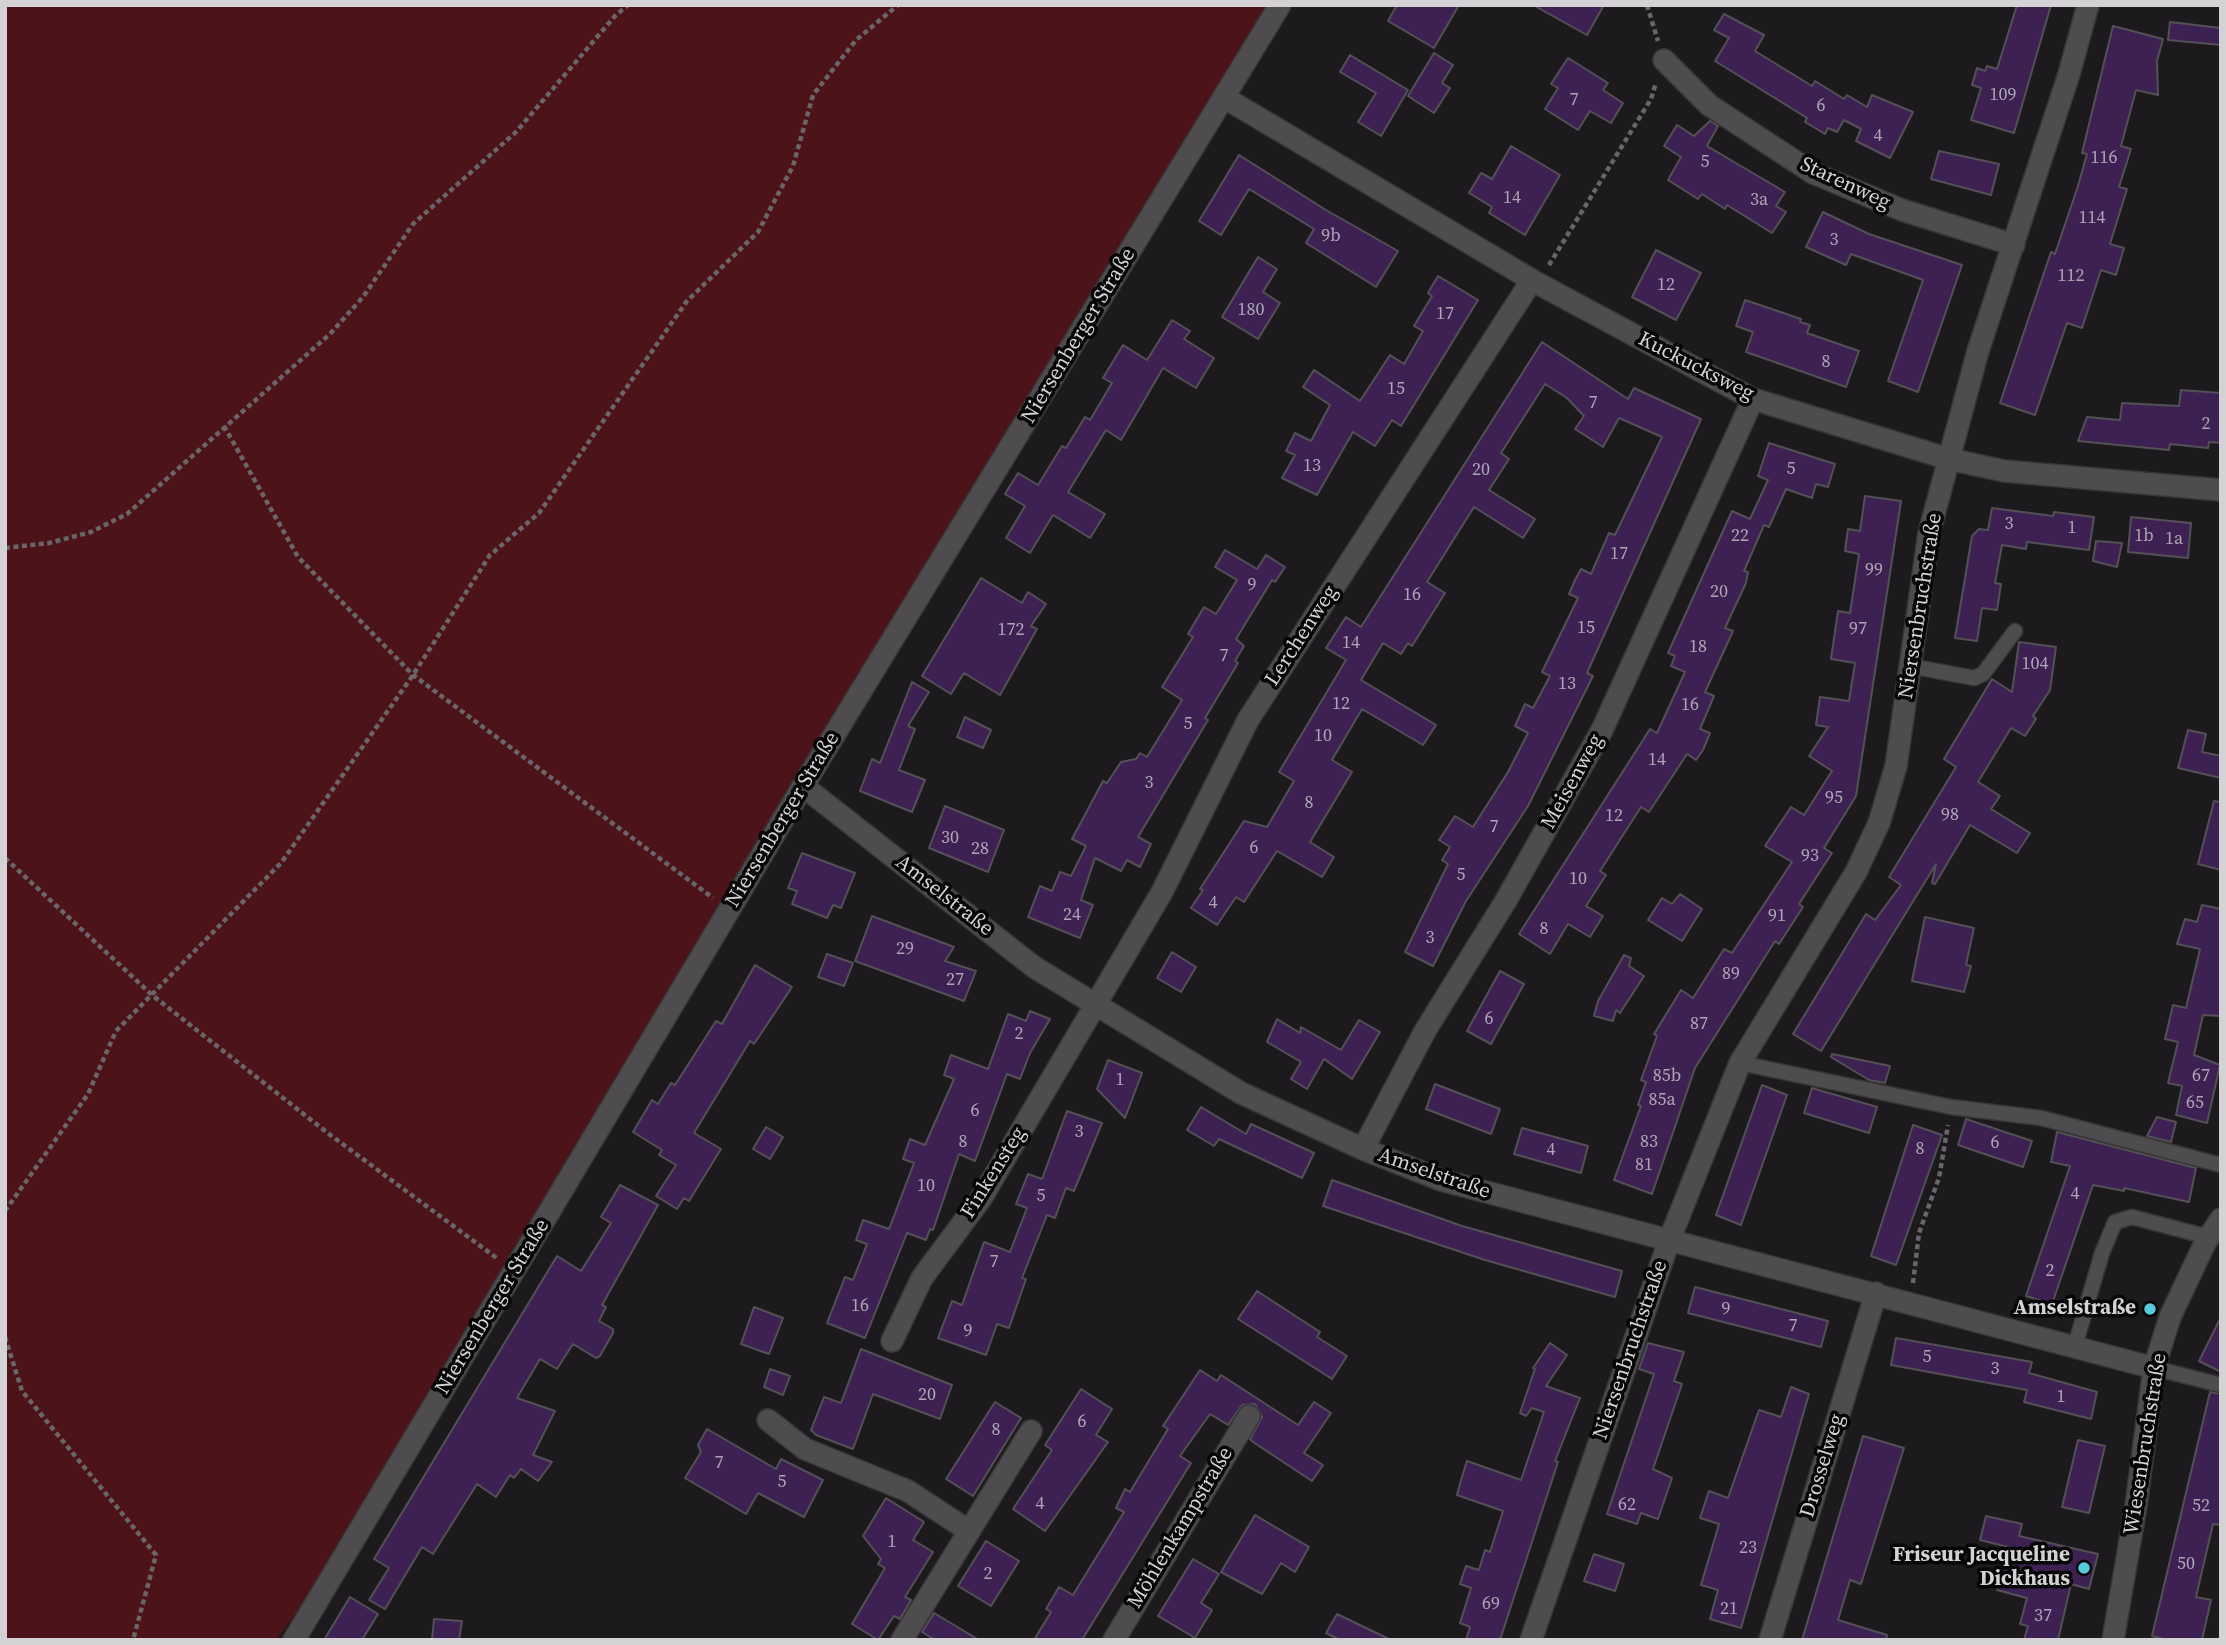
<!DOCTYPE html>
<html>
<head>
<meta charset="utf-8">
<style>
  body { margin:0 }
  #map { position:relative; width:2226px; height:1645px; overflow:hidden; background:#1d1a1d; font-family:"Source Serif 4",serif }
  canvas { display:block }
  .frame { position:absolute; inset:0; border:7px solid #d4d2d4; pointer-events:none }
</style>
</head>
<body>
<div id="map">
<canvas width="2226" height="1645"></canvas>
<div class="frame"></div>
</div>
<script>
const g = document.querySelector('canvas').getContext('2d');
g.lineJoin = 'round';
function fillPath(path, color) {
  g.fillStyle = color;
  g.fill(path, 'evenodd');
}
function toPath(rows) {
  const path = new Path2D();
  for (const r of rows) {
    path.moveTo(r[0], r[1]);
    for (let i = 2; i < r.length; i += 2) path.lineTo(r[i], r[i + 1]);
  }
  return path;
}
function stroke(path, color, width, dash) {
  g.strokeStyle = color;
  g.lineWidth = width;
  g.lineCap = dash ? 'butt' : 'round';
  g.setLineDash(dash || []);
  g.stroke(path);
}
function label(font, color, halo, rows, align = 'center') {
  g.font = font + ' "Source Serif 4",serif';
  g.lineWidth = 7;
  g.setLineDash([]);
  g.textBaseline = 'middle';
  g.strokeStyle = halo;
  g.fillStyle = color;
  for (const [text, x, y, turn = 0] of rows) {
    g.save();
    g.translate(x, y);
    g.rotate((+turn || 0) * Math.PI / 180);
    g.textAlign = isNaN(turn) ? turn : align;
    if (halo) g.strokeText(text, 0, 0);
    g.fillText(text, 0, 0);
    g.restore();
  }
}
const green = toPath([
  [5,5,1274,5,315,1588,276,1640,5,1640]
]);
const building = toPath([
  [1397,5,1459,5,1434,48,1388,21,1397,5],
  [1533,5,1604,5,1587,35,1533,5],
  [2017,5,2051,5,2014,133,1971,120,1981,88,1972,85,1977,68,1985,71,1987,66,1997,69,2017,5],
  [1724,14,1764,35,1755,51,1812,86,1815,81,1844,99,1847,95,1867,107,1872,95,1913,112,1890,158,1856,141,1861,129,1844,120,1837,132,1828,128,1825,134,1805,122,1807,118,1715,61,1729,38,1714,30,1724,14],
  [2170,22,2221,28,2221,45,2168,40,2170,22],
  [2113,26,2163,39,2157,61,2158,95,2136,90,2121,146,2131,149,2119,187,2127,189,2110,244,2124,248,2116,275,2101,270,2082,328,2067,323,2035,415,2000,403,2051,252,2055,254,2078,186,2087,154,2082,153,2113,26],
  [1434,53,1453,65,1442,83,1450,88,1434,113,1408,96,1434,53],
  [1350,55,1408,90,1381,136,1358,122,1376,93,1340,72,1350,55],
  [1568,58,1608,83,1603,90,1623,103,1611,123,1590,111,1578,130,1545,109,1558,88,1551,84,1568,58],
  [1710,121,1718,126,1707,146,1785,192,1776,206,1786,212,1772,233,1727,205,1725,209,1702,194,1698,199,1668,180,1681,157,1664,146,1677,125,1694,136,1710,121],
  [1511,146,1560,175,1525,235,1489,213,1492,207,1469,193,1481,173,1492,179,1511,146],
  [1939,151,1999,164,1991,195,1931,179,1939,151],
  [1239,155,1326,210,1398,251,1376,287,1306,243,1314,229,1249,189,1221,235,1199,221,1239,155],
  [1823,212,1869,234,1962,265,1918,392,1888,381,1923,280,1851,254,1846,265,1806,247,1823,212],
  [1656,250,1701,273,1676,320,1632,297,1656,250],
  [1258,257,1277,269,1263,292,1280,303,1258,339,1222,317,1258,257],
  [1438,276,1478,300,1401,426,1392,420,1375,446,1353,432,1317,495,1282,478,1295,455,1286,451,1295,433,1311,441,1330,405,1303,387,1314,370,1360,401,1390,355,1404,364,1423,331,1414,326,1432,296,1428,293,1438,276],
  [1745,300,1801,319,1800,322,1810,325,1807,333,1859,351,1846,387,1746,352,1753,332,1736,326,1745,300],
  [1172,320,1190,331,1184,339,1214,358,1196,388,1163,368,1121,440,1106,430,1068,492,1105,514,1090,538,1053,515,1030,553,1006,538,1025,506,1005,494,1018,473,1038,485,1062,446,1066,448,1085,417,1090,420,1112,383,1103,378,1123,345,1147,360,1172,320],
  [1542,342,1628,399,1634,388,1701,419,1587,673,1593,676,1528,806,1466,901,1433,966,1405,952,1448,864,1442,860,1450,847,1439,840,1455,816,1473,827,1508,772,1528,733,1515,726,1525,704,1533,708,1550,676,1542,672,1578,598,1569,594,1575,580,1581,569,1591,574,1609,533,1615,535,1662,437,1619,418,1603,447,1575,429,1584,416,1567,398,1545,384,1501,453,1509,459,1489,490,1535,519,1523,538,1474,507,1427,582,1445,593,1412,646,1408,643,1401,654,1383,643,1361,680,1436,725,1423,745,1362,709,1332,760,1352,772,1310,842,1334,857,1322,877,1277,851,1244,902,1236,897,1217,925,1191,908,1203,890,1200,889,1244,821,1267,827,1294,781,1279,772,1346,660,1326,648,1346,617,1361,627,1542,342],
  [2181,390,2221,393,2221,443,2209,442,2208,448,2170,444,2169,450,2078,441,2087,417,2120,420,2122,403,2179,406,2181,390],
  [1769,443,1835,464,1828,487,1816,484,1812,498,1786,489,1769,527,1764,525,1744,571,1748,572,1746,583,1725,628,1733,631,1705,692,1714,696,1700,729,1710,733,1703,750,1696,760,1687,754,1649,812,1641,807,1600,871,1606,875,1586,906,1603,916,1590,937,1568,924,1550,954,1519,934,1650,729,1657,733,1685,672,1671,666,1675,656,1668,653,1732,511,1750,519,1768,480,1758,476,1769,443],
  [1865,496,1901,501,1856,796,1824,848,1832,853,1799,904,1803,907,1779,944,1775,941,1695,1068,1652,1194,1614,1180,1641,1106,1638,1105,1646,1082,1641,1080,1657,1036,1654,1034,1681,990,1693,998,1724,949,1732,953,1792,862,1765,846,1791,807,1804,815,1832,771,1809,756,1828,727,1816,725,1820,697,1849,701,1855,663,1831,659,1838,611,1850,613,1859,554,1845,551,1848,529,1860,531,1865,496],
  [1992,508,2053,516,2054,512,2094,517,2089,550,2027,542,2026,549,2002,545,1995,583,2001,584,1997,610,1982,608,1977,641,1955,638,1972,536,1979,529,1988,530,1992,508],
  [2131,517,2191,523,2188,558,2128,552,2131,517],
  [2096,541,2122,543,2117,567,2093,561,2096,541],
  [1225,550,1257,569,1266,555,1285,567,1275,582,1272,580,1236,639,1244,646,1235,661,1238,663,1205,718,1208,720,1138,837,1151,844,1140,867,1127,860,1121,871,1095,858,1081,900,1093,905,1080,938,1028,917,1040,886,1052,891,1060,872,1071,876,1086,846,1072,839,1103,781,1107,783,1121,762,1136,759,1140,753,1147,757,1182,700,1162,687,1193,637,1188,634,1204,607,1216,614,1237,580,1215,567,1225,550],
  [981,578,1022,603,1028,592,1046,604,1031,626,1037,629,1000,695,964,673,951,694,922,676,981,578],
  [2019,642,2056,647,2050,690,2033,716,2036,719,2025,736,2011,728,1978,782,2000,796,1991,809,2030,833,2017,853,1970,825,1935,884,1932,883,1936,864,1821,1051,1793,1034,1866,914,1875,920,1901,885,1889,877,1956,767,1944,759,1992,679,2012,692,2019,642],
  [912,682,929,692,908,726,915,729,899,770,925,780,912,812,860,791,872,759,880,763,912,682],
  [965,717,991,730,983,748,957,737,965,717],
  [2188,730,2206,734,2202,752,2221,756,2221,778,2178,768,2188,730],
  [2214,801,2221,802,2221,870,2198,864,2214,801],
  [945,806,1004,830,988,872,929,848,945,806],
  [802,853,855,873,841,908,833,905,827,918,792,904,797,891,788,888,802,853],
  [1680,894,1702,909,1682,941,1648,920,1662,898,1672,904,1680,894],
  [2202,905,2221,909,2221,1016,2203,1015,2194,1055,2220,1065,2207,1123,2176,1115,2182,1086,2168,1083,2178,1042,2165,1039,2173,1005,2186,1008,2200,949,2177,944,2185,919,2197,922,2202,905],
  [872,916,954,947,945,961,976,971,964,1001,855,961,872,916],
  [1925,917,1974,928,1966,965,1971,966,1964,992,1912,981,1925,917],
  [1172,952,1196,967,1181,992,1157,978,1172,952],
  [827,954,853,963,844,986,818,977,827,954],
  [1624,955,1631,958,1629,966,1644,976,1620,1013,1616,1010,1613,1021,1594,1016,1598,1001,1624,955],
  [755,965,792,987,754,1044,750,1041,694,1133,721,1149,689,1201,684,1198,677,1209,656,1196,676,1165,659,1155,662,1150,633,1132,652,1100,658,1104,671,1083,675,1085,716,1021,722,1024,755,965],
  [1500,971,1524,984,1491,1044,1467,1031,1500,971],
  [1030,1011,1050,1019,1030,1053,1020,1079,1007,1074,975,1161,959,1154,933,1230,930,1229,926,1240,907,1233,865,1338,827,1323,845,1277,853,1280,867,1244,856,1240,863,1220,889,1229,914,1163,903,1159,910,1139,925,1145,954,1079,944,1075,951,1055,988,1069,1008,1014,1026,1021,1030,1011],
  [1277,1019,1300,1033,1301,1027,1341,1050,1359,1020,1380,1032,1352,1079,1324,1059,1307,1089,1291,1079,1301,1062,1267,1042,1277,1019],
  [1832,1054,1890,1066,1885,1083,1869,1080,1831,1057,1832,1054],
  [1108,1060,1142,1073,1125,1118,1097,1089,1108,1060],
  [1435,1084,1500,1109,1491,1134,1426,1109,1435,1084],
  [1762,1085,1787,1095,1741,1225,1716,1215,1762,1085],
  [1812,1088,1877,1107,1869,1133,1804,1113,1812,1088],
  [1201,1107,1246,1134,1251,1124,1314,1153,1302,1178,1219,1139,1214,1146,1187,1130,1201,1107],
  [1067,1111,1102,1123,1074,1191,1066,1188,1055,1218,1047,1215,1022,1278,1026,1279,1009,1328,997,1324,986,1355,938,1338,952,1301,962,1305,984,1242,1010,1252,1027,1208,1016,1204,1028,1174,1042,1179,1067,1111],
  [2157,1117,2176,1122,2171,1142,2147,1136,2157,1117],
  [1966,1119,2032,1141,2023,1167,1958,1145,1966,1119],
  [1913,1125,1942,1135,1896,1265,1871,1256,1913,1125],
  [766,1127,783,1137,770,1159,753,1149,766,1127],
  [1522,1128,1588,1146,1581,1173,1514,1154,1522,1128],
  [2057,1132,2196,1168,2189,1202,2124,1188,2124,1191,2093,1185,2052,1304,2026,1296,2070,1166,2051,1162,2057,1132],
  [1332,1180,1462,1226,1622,1271,1615,1297,1485,1260,1323,1206,1332,1180],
  [620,1185,658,1205,602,1305,606,1307,599,1321,613,1329,613,1333,600,1356,596,1358,573,1344,557,1369,540,1359,517,1398,555,1411,533,1455,552,1462,538,1481,521,1469,514,1478,510,1475,496,1497,477,1484,433,1554,422,1547,385,1609,369,1600,389,1568,374,1559,557,1256,581,1271,611,1223,601,1217,620,1185],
  [1695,1287,1828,1321,1821,1347,1688,1313,1695,1287],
  [1257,1291,1320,1332,1317,1337,1347,1356,1332,1379,1238,1319,1257,1291],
  [754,1307,783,1318,769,1354,741,1344,754,1307],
  [2221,1317,2221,1372,2199,1361,2221,1317],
  [1896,1338,2032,1362,2029,1373,2097,1392,2091,1419,2024,1402,2027,1390,1891,1365,1896,1338],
  [1550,1343,1567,1355,1546,1386,1580,1398,1555,1461,1558,1462,1500,1640,1466,1640,1470,1627,1460,1623,1471,1588,1460,1584,1466,1566,1479,1570,1485,1550,1490,1552,1503,1511,1457,1495,1461,1480,1467,1461,1521,1480,1544,1412,1532,1408,1526,1416,1520,1413,1535,1369,1533,1368,1550,1343],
  [1648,1343,1684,1352,1674,1381,1682,1384,1653,1469,1672,1478,1658,1519,1641,1513,1637,1524,1607,1514,1654,1374,1639,1369,1648,1343],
  [861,1349,952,1385,940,1419,873,1394,853,1449,816,1435,811,1430,824,1397,841,1403,861,1349],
  [770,1369,790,1376,783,1395,764,1387,770,1369],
  [1200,1370,1217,1381,1221,1375,1298,1425,1314,1402,1331,1413,1304,1453,1323,1465,1312,1481,1253,1442,1250,1439,1262,1417,1255,1404,1242,1405,1228,1425,1210,1414,1180,1456,1191,1463,1082,1640,1034,1640,1051,1612,1046,1609,1059,1587,1073,1595,1124,1512,1116,1508,1125,1489,1130,1492,1168,1429,1163,1426,1200,1370],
  [1791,1387,1809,1394,1741,1628,1710,1619,1718,1590,1701,1585,1719,1524,1700,1518,1709,1491,1728,1498,1759,1410,1781,1417,1791,1387],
  [1081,1389,1112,1409,1096,1435,1108,1442,1045,1531,1013,1509,1052,1450,1045,1445,1081,1389],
  [2210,1392,2221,1394,2221,1525,2213,1524,2196,1597,2211,1600,2202,1640,2167,1640,2152,1636,2210,1392],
  [995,1402,1021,1418,973,1496,946,1479,995,1402],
  [707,1429,776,1469,781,1459,823,1480,804,1517,758,1493,746,1514,685,1478,701,1452,698,1445,707,1429],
  [1863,1436,1904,1448,1861,1584,1850,1580,1838,1620,1887,1635,1886,1640,1802,1640,1863,1436],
  [2078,1440,2105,1446,2089,1513,2062,1507,2078,1440],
  [886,1498,924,1522,913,1540,933,1552,905,1597,911,1600,900,1619,894,1616,878,1640,852,1624,885,1568,878,1564,881,1559,863,1536,886,1498],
  [1255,1515,1309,1547,1295,1572,1281,1563,1262,1594,1221,1572,1255,1515],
  [1986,1516,2022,1524,2019,1536,2098,1554,2089,1589,2071,1584,2058,1640,2024,1640,2028,1626,2020,1624,2027,1598,1997,1590,2008,1547,1980,1540,1986,1516],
  [986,1541,1019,1561,991,1606,958,1586,986,1541],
  [1594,1554,1624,1564,1615,1591,1584,1581,1594,1554],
  [1193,1559,1219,1574,1201,1603,1212,1610,1195,1638,1158,1616,1193,1559],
  [350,1597,378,1614,362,1640,324,1640,350,1597],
  [934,1613,979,1640,935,1640,922,1632,934,1613],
  [1337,1614,1391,1640,1340,1640,1326,1633,1337,1614],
  [434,1619,462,1621,459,1640,432,1640,434,1619]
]);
const path = toPath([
  [1647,5,1658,41],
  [1549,265,1651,99,1656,83],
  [224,426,298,557,413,675,713,898],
  [5,548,49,543,91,532,127,514,330,334,363,297,413,224,516,132,615,16,628,5],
  [5,858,152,995,329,1134,498,1259],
  [5,1211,88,1094,116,1031,281,863,413,675,490,555,539,513,687,301,758,232,793,166,813,95,856,40,898,5],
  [1913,1283,1919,1233,1939,1178,1948,1125],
  [5,1337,22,1391,156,1555,133,1640]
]);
const lane = toPath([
  [1910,666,1974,678,1983,674,2015,631],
  [1740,1063,1951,1107,2041,1118,2221,1165],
  [2075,1346,2102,1253,2115,1222,2132,1217,2208,1237],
  [2154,1368,2221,1385]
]);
const street = toPath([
  [1664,60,1709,105,1813,173,1902,210,2014,245],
  [1225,98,1537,283,1753,399,1949,459,2004,471,2221,490],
  [803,786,1034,967,1241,1093,1363,1149,1441,1180,2154,1368],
  [1363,1149,1425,1031,1505,902,1602,730,1753,399],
  [892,1341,922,1278,982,1197,1162,892,1248,720,1532,280],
  [768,1420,805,1449,908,1491,969,1531],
  [294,1640,803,786,1280,5],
  [902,1640,1031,1431],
  [1114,1640,1249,1416],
  [1531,1640,1669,1241,1740,1063,1856,872,1879,823,1896,766,1929,533,1978,351,2069,74,2088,5],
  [1770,1640,1876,1293],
  [2113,1640,2136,1506,2154,1368,2170,1317,2205,1243,2221,1219]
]);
const markers = [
  [2150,1309,7,"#55cadf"],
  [2084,1568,7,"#55cadf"]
];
const numberNames = [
  ["109",2003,95],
  ["7",1574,100],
  ["6",1821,106],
  ["4",1878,136],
  ["116",2104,158],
  ["5",1705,162],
  ["14",1512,198],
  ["3a",1759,200],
  ["114",2092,218],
  ["9b",1331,236],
  ["3",1834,240],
  ["112",2071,276],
  ["12",1666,285],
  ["180",1251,310],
  ["17",1445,314],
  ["8",1826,362],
  ["15",1396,389],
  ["7",1593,403],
  ["2",2206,424],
  ["13",1312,466],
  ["5",1791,469],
  ["20",1481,470],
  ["3",2009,524],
  ["1",2072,528],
  ["22",1740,536],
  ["1b",2144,536],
  ["1a",2174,539],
  ["17",1619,554],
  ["99",1874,570],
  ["9",1252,585],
  ["20",1719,592],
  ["16",1412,595],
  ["15",1586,628],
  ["97",1858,629],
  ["172",1011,630],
  ["14",1351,643],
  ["18",1698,647],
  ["7",1224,656],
  ["104",2035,664],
  ["13",1567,684],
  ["12",1341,704],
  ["16",1690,705],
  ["5",1188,724],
  ["10",1323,736],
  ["14",1657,760],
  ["3",1149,783],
  ["95",1834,798],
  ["8",1309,803],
  ["98",1950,815],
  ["12",1614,816],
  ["7",1494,827],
  ["30",950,838],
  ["6",1254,848],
  ["28",980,849],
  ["93",1810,856],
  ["5",1461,875],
  ["10",1578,879],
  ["4",1213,903],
  ["24",1072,915],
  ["91",1777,916],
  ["8",1544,929],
  ["3",1430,938],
  ["29",905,949],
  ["89",1731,974],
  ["27",955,980],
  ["6",1489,1019],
  ["87",1699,1024],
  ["2",1019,1034],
  ["85b",1667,1076],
  ["67",2201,1076],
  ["1",1120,1080],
  ["85a",1662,1100],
  ["65",2195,1103],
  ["6",975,1111],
  ["3",1079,1132],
  ["8",963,1142],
  ["83",1649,1142],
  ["6",1995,1143],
  ["8",1920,1149],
  ["4",1551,1150],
  ["81",1644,1165],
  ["10",926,1186],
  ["4",2075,1194],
  ["5",1041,1196],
  ["7",994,1262],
  ["2",2050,1271],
  ["16",860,1306],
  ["9",1726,1309],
  ["7",1793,1326],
  ["9",968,1331],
  ["5",1927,1357],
  ["3",1995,1369],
  ["20",927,1395],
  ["1",2061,1397],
  ["6",1082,1422],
  ["8",996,1430],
  ["7",719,1463],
  ["5",782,1482],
  ["4",1040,1504],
  ["62",1627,1505],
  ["52",2201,1506],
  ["1",892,1542],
  ["23",1748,1548],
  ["50",2186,1564],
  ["2",988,1574],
  ["69",1491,1604],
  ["21",1729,1609],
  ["37",2043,1616]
];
const streetNames = [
  ["Starenweg",1845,184,25],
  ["Niersenberger Straße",1079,336,-59],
  ["Kuckucksweg",1696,367,27],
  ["Niersenbruchstraße",1921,606,-81],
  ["Lerchenweg",1302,636,-57],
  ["Meisenweg",1573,782,-61],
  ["Niersenberger Straße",783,820,-59],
  ["Amselstraße",944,896,38],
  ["Finkensteg",994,1173,-58],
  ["Amselstraße",1434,1174,19],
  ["Niersenberger Straße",493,1307,-59],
  ["Niersenbruchstraße",1631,1350,-71],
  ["Wiesenbruchstraße",2146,1444,-81],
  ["Drosselweg",1823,1466,-73],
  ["Möhlenkampstraße",1181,1528,-59]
];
const poiNames = [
  ["Amselstraße",2136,1309],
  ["Friseur Jacqueline",2070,1556],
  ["Dickhaus",2070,1580]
];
fillPath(green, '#4c1318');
fillPath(building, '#3d2153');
stroke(building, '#535155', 2);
stroke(lane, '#383738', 17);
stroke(street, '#383738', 24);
stroke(path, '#686668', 4.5, [5, 3.5]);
stroke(lane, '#4f4c4f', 14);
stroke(street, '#4f4c4f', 21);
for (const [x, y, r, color] of markers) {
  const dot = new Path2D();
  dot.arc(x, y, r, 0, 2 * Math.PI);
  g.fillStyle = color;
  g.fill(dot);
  stroke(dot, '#070607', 2.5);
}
label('18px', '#aea6b4', null, numberNames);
label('21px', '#d4d2d4', '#070607', streetNames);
label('bold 21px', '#d4d2d4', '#070607', poiNames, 'right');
</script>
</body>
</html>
